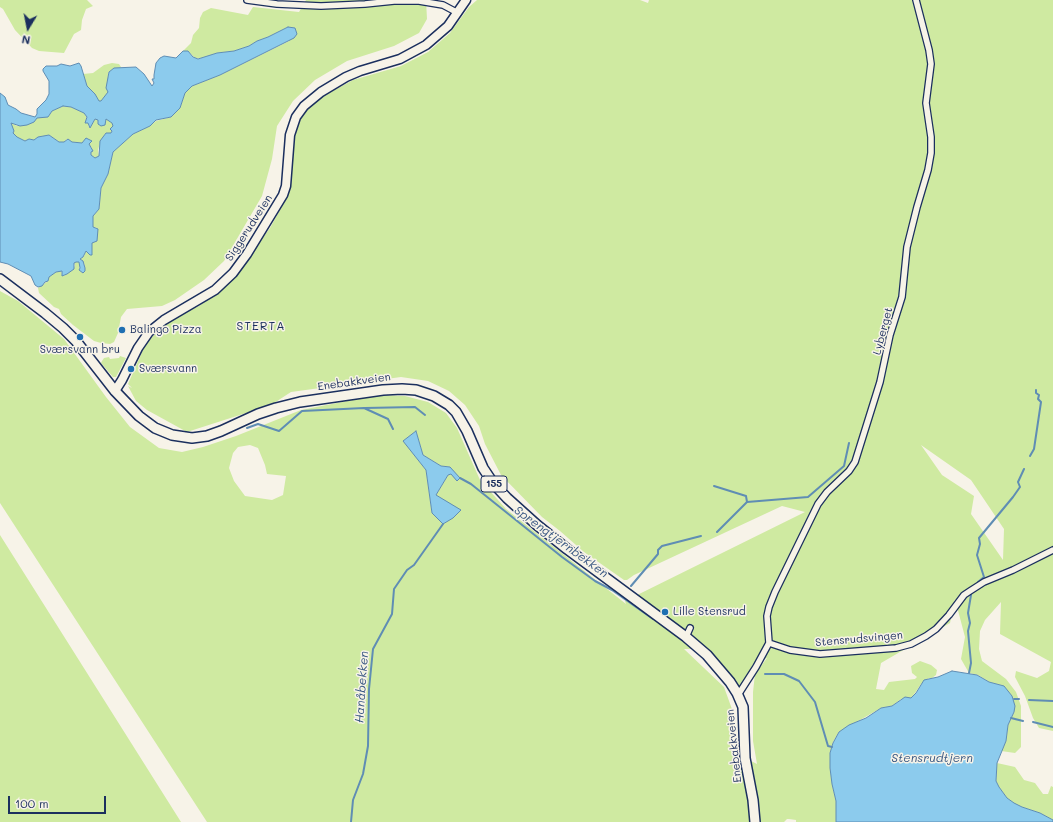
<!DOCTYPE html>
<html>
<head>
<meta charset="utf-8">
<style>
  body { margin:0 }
  #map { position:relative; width:1053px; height:822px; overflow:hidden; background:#f7f3e8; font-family:Mali,sans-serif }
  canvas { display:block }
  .north { position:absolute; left:8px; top:8px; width:40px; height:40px; -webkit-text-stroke:3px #f7f3e8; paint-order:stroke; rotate:190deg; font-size:11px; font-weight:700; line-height:16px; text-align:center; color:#1b2f5e }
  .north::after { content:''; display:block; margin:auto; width:14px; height:18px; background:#1b2f5e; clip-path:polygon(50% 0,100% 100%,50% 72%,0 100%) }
  .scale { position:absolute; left:8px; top:796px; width:98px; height:18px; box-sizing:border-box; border:2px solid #1b2f5e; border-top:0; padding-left:5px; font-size:12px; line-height:14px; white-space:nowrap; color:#1b2f5e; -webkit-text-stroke:3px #f7f3e8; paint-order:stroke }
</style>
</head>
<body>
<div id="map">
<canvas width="1053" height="822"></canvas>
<div class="north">N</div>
<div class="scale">100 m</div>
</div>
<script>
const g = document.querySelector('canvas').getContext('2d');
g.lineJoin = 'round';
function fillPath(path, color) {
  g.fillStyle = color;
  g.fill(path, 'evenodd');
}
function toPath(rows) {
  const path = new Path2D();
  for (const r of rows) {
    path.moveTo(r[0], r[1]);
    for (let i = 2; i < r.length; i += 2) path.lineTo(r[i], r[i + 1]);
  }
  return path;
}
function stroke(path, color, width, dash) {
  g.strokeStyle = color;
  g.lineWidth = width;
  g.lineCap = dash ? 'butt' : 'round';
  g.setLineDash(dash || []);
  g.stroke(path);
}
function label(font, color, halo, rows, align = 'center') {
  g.font = font + ' Mali,sans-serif';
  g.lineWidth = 3;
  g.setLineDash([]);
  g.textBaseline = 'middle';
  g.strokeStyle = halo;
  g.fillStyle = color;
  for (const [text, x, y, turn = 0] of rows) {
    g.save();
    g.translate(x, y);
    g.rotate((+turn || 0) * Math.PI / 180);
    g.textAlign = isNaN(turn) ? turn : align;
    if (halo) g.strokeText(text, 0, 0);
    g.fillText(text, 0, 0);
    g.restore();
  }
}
const green = toPath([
  [0,0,87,0,93,6,86,9,82,20,81,30,74,34,64,53,39,51,32,48,15,30,3,9,0,7],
  [306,0,426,0,427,19,419,33,394,46,347,61,315,80,293,101,277,126,272,159,262,196,224,261,204,280,175,300,162,306,127,309,121,317,118,333,114,342,110,344,101,343,94,341,73,325,61,314,59,309,54,307,39,293,38,288,48,281,49,277,56,272,61,270,62,275,63,276,67,274,75,266,74,262,79,262,80,264,79,269,85,268,84,263,80,259,84,256,86,251,90,255,92,255,92,243,97,228,93,227,93,216,99,209,101,188,108,174,113,152,133,134,150,126,156,121,171,117,180,108,185,93,192,86,220,75,289,41,288,27,268,37,257,41,249,46,234,51,217,53,202,58,195,58,188,51,183,51,191,43,193,35,199,28,200,18,203,12,211,8,248,15,253,7,299,12],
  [477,0,640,0,648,3,649,0,1053,0,1053,731,1039,728,1033,718,1025,696,1015,677,1016,671,1037,678,1049,671,1051,662,1000,634,1001,602,985,620,980,631,979,649,982,661,1006,679,1016,692,1021,706,1021,747,1015,753,1001,751,1006,741,1008,725,1014,712,1012,696,1003,686,989,682,978,675,969,673,961,659,965,637,955,599,950,623,881,663,876,689,884,690,889,682,915,679,917,677,912,673,911,666,920,661,931,665,937,670,936,675,932,678,929,678,921,684,915,693,911,698,901,699,892,706,881,708,839,732,833,742,830,753,830,768,832,784,836,801,836,822,796,822,796,820,789,819,787,819,784,822,207,822,0,503,0,291,18,301,64,339,106,397,130,427,159,448,182,452,203,447,236,436,301,410,378,395,405,396,428,402,446,413,457,428,480,480,506,509,626,604,625,601,805,512,782,506,634,575,627,580,624,580,584,552,560,531,542,517,501,475,485,444,479,426,465,405,449,391,428,381,401,377,291,392,271,405,187,432,147,410,136,401,128,386,132,388,128,384,146,343,168,321,199,306,227,285,270,228,287,197,292,141,295,128,304,113,320,98,353,80,401,66,428,52,450,33,469,7],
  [416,431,423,455,441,466,450,467,451,474,448,475,436,495,442,500,432,513,426,470,404,441],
  [250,445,258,448,265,465,267,474,286,476,283,495,272,500,245,496,234,481,229,468,233,453,238,447],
  [921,445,971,480,1004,529,1003,560,971,514,974,496,942,475],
  [684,649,697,649,731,676,742,696,742,685,752,666,760,661,767,658,755,674,753,692,753,741,757,764,751,761,735,761,733,753,733,712,724,687],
  [112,63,119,64,121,67,120,69,114,68,108,73,108,92,104,99,100,102,87,86,83,74,93,73,104,65],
  [63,106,71,107,85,113,86,116,86,121,88,123,89,127,90,128,95,119,98,120,98,122,107,119,112,123,113,126,111,133,108,133,105,134,100,143,98,150,99,156,95,158,91,155,92,148,89,145,89,143,92,142,91,141,86,139,82,143,72,142,67,139,64,142,59,142,49,135,40,137,34,140,29,139,25,141,17,137,13,133,11,123,17,126,40,117,48,117,52,111],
  [120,356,126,358,116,377,113,377,101,363,102,361,104,358,109,357,110,359,119,358],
  [0,535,181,822,0,822],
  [997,763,1015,767,1024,780,1035,783,1043,794,1048,794,1051,786,1053,787,1053,820,1040,813,1016,805,1007,798,999,787,996,781]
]);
const water = toPath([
  [288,27,295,28,297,34,294,38,220,75,192,86,185,93,180,108,171,117,156,120,150,126,133,134,113,152,108,174,101,188,99,209,93,216,93,227,98,229,97,241,92,243,92,255,90,255,86,251,83,257,80,259,83,261,85,268,85,271,83,273,79,270,80,268,79,262,76,262,74,263,74,269,67,274,62,276,62,271,56,272,49,277,48,281,45,282,42,286,38,287,35,285,31,276,8,264,0,262,0,93,5,97,8,105,16,109,21,113,35,117,37,114,37,109,46,100,49,94,49,81,43,71,43,69,46,66,57,66,61,64,70,66,79,63,81,66,87,86,95,94,99,101,101,101,108,92,106,88,109,72,114,68,136,67,144,74,152,86,154,83,152,79,154,79,154,75,156,63,160,58,164,56,176,58,183,51,188,51,193,57,198,59,217,53,234,51,249,46,257,41,268,37,288,27],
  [63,106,71,107,84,113,87,117,85,123,88,123,90,128,95,119,98,120,98,124,101,126,105,125,106,119,112,123,113,126,110,129,112,131,111,133,106,133,100,141,99,156,95,158,91,155,91,152,93,151,89,144,92,141,86,138,82,143,72,142,68,139,64,142,59,142,49,135,38,137,34,140,29,139,25,141,17,137,13,133,14,131,11,123,20,126,27,125,34,122,37,118,48,117,52,111,63,106],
  [416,431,423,455,441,466,450,467,460,478,457,481,451,474,448,475,436,495,461,510,453,518,443,524,432,513,426,470,403,441,416,431],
  [952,671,977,675,989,682,1004,686,1012,696,1015,706,1014,712,1008,725,1006,741,997,763,996,781,999,787,1007,798,1014,803,1022,807,1040,813,1053,820,1053,822,836,822,836,801,832,784,830,768,830,753,833,743,839,732,849,725,866,718,881,708,892,706,905,697,911,698,916,693,924,680,938,677,952,671]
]);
const stream = toPath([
  [365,408,415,407,425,415],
  [247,428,258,424,279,431,302,411,364,408,388,419,393,429],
  [1030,456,1034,449,1041,402,1038,399,1039,395,1036,393,1036,390],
  [460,478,471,484,562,557,595,581,612,590,653,619],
  [714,486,746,496,747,502],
  [717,532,747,502,808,497,844,466,849,443],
  [978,582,984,577,977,555,980,544,979,538,1013,497,1020,487,1018,482,1024,469],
  [631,586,658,554,658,550,662,546,701,536],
  [969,673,971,663,968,631,970,623,968,613,971,595],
  [765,674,784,674,799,681,815,702,828,746,832,747],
  [1014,699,1019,699],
  [1029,700,1053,701],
  [1011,718,1023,721],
  [1033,722,1053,727],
  [351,822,353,800,363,774,368,746,369,689,373,649,392,614,394,589,407,570,414,565,443,524]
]);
const street = toPath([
  [247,0,277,4,321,6,365,4,394,1,419,1,443,5,458,13],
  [686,637,690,628],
  [769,643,767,616,769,607,775,592,818,504,827,492,849,471,855,462,880,382,890,335,902,297,907,247,917,207,928,170,931,153,931,137,926,103,931,64,929,50,916,0],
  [769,643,790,650,820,654,896,648,911,644,926,636,936,629,949,615,964,595,970,591,984,582,1013,570,1053,550],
  [738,695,756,667,769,643]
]);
const secondary = toPath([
  [115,391,122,380,138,348,149,332,164,320,215,290,233,273,247,254,283,195,286,186,290,135,296,117,304,106,321,92,346,77,360,71,400,59,426,45,448,26,466,0]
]);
const primary = toPath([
  [0,279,45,313,63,328,76,341,115,391,139,416,155,428,172,435,192,438,207,436,221,431,258,414,276,408,300,402,383,390,402,389,416,390,434,396,449,405,456,412,467,431,483,468,493,483,507,498,537,525,567,549,686,637,707,655,730,682,737,693,743,707,745,758,753,800,755,822]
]);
const markers = [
  [122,330,4,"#1f6fb2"],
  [80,337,4,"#1f6fb2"],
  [131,369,4,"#1f6fb2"],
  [665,612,4,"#1f6fb2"]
];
const shields = [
  [494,484,26]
];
const shieldNames = [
  ["155",494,484]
];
const streetNames = [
  ["Siggerudveien",249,228,-57],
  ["Lyberget",883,331,-75],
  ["Enebakkveien",354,382,-8],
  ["Stensrudsvingen",859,639,-5],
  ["Enebakkveien",734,746,-96]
];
const poiNames = [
  ["Balingo Pizza",130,330],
  ["Sværsvann bru",80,350,"center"],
  ["Sværsvann",139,369],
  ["Lille Stensrud",673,612]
];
const neighbourhoodNames = [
  ["STERTA",261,326]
];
const waterNames = [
  ["Sprengtjernbekken",561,542,36],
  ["Hanåbekken",362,687,-86],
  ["Stensrudtjern",932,758]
];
fillPath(green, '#cfeaa1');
fillPath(water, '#8ccbed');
stroke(water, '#5f8db4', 1);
stroke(stream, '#5f8db4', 2);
stroke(street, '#1b2f5e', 8);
stroke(secondary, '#1b2f5e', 11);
stroke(primary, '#1b2f5e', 12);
stroke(street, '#f7f3e8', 5.5);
stroke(secondary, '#f7f3e8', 8);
stroke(primary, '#f7f3e8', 9);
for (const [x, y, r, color] of markers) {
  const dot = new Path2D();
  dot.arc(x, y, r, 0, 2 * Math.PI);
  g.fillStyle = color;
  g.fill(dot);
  stroke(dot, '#f7f3e8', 1.5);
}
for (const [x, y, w] of shields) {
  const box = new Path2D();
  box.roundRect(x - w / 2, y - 8, w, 16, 3);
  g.fillStyle = '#f7f3e8';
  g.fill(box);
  stroke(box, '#1b2f5e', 1);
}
label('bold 10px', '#1b2f5e', null, shieldNames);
label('11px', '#1b2f5e', '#f7f3e8', streetNames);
label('11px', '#1b2f5e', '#f7f3e8', poiNames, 'left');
g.letterSpacing = '1px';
label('12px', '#1b2f5e', '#f7f3e8', neighbourhoodNames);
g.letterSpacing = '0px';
label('italic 12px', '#375682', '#f7f3e8', waterNames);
</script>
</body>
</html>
